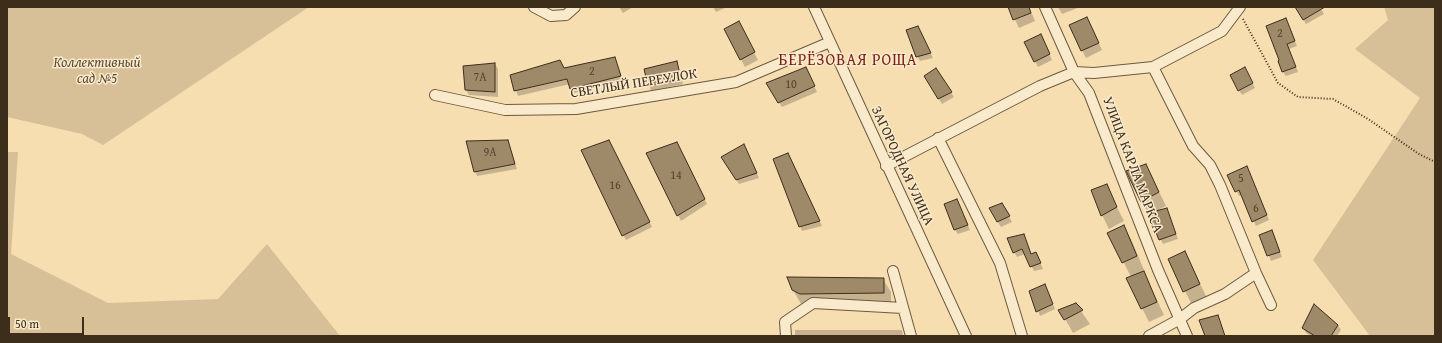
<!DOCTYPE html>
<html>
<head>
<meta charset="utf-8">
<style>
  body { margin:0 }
  #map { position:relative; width:1442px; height:343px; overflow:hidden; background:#f7deb1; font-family:"Gentium Book Plus",serif }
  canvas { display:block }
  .frame { position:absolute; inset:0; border:8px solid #3d2e1b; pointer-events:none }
  .scale { position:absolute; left:8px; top:317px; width:76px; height:18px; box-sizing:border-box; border:2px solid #3d2e1b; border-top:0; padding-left:5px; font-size:12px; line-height:14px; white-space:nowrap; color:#3d2e1b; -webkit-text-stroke:3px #faeacc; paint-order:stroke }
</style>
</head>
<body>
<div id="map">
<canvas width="1442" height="343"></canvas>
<div class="frame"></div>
<div class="scale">50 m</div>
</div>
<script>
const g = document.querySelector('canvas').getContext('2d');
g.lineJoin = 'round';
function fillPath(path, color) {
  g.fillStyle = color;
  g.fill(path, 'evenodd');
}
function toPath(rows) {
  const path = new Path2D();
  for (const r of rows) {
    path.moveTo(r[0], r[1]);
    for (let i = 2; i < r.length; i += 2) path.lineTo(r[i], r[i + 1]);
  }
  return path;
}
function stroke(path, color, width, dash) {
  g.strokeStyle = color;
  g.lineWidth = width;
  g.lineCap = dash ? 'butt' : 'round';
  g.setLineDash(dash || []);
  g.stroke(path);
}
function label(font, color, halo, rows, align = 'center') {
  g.font = font + ' "Gentium Book Plus",serif';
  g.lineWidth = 3;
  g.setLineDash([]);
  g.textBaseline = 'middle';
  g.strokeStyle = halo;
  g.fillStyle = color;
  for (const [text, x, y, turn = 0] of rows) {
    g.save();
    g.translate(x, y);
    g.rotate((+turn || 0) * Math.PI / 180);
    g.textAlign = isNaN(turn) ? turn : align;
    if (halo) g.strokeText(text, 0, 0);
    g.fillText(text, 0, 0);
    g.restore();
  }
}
const green = toPath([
  [7,7,309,7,103,145,82,134,7,117],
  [1384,7,1435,7,1435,336,1370,336,1313,260,1420,98,1355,49,1388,20],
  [7,152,18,152,11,254,108,303,218,299,267,244,340,336,7,336]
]);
const shadow = toPath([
  [619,7,633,7,623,13],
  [713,7,727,7,716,12],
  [1009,7,1029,7,1035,21,1019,28],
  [1058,7,1080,7,1062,14],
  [1296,7,1320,7,1324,14,1306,24],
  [1087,18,1102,50,1086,58,1082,50],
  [1288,25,1297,46,1289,49,1298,72,1286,76,1283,72],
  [725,29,742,30,758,60,745,67],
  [921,33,933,58,920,61,917,56],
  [1043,41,1052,60,1038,67,1026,43],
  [614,58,623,81,574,93,570,84,518,96,511,75,564,69],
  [676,62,683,84,651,91,645,70],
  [495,64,498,69,498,97,469,95,466,90],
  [1244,68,1255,88,1242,95,1231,76],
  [936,69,954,97,942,104,926,76],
  [808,73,817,92,782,107,767,83],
  [507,141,517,169,477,176,475,171],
  [611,146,652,227,626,240,582,151],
  [679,148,707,204,681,221,648,154],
  [746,150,759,178,739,184,723,157],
  [791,160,822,226,802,231,800,226],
  [1146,165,1166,206,1156,211,1167,209,1178,239,1163,244,1142,201],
  [1249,172,1269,220,1256,226,1242,195,1239,196,1229,175],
  [1106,186,1124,221,1109,229,1102,215],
  [1002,204,1012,222,1001,227,990,209],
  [959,205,970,230,958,234,955,230],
  [1123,226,1131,239,1144,270,1143,270,1164,315,1149,322,1127,278,1131,277,1109,233],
  [1261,235,1274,236,1282,257,1271,261],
  [1026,240,1032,255,1038,258,1043,269,1034,271,1025,254,1017,257,1014,252],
  [1185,253,1207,298,1192,305,1169,259],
  [883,279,891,292,891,307,808,307,801,304,793,290],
  [1045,285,1055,309,1040,316,1031,292],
  [1076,304,1090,324,1073,333,1060,310],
  [1314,306,1338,325,1341,330,1337,336,1311,336,1306,333,1303,328],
  [795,330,902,330,903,336,795,336]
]);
const building = toPath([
  [1008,7,1029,7,1031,13,1013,20,1008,7],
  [1295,7,1325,7,1303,20,1295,7],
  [1087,17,1099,43,1081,51,1069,25,1087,17],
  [1286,18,1295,41,1287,44,1296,67,1282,72,1278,61,1279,60,1266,26,1286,18],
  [739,21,755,52,740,60,724,29,739,21],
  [918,26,931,53,916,57,906,30,918,26],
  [1041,34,1050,54,1034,62,1024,42,1041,34],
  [615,57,621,76,570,89,567,79,514,91,510,75,560,60,564,68,615,57],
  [677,61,681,79,648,86,644,69,677,61],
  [495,63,495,92,465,90,463,66,495,63],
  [806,67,815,86,778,103,766,83,806,67],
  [1245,67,1253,83,1238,91,1230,75,1245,67],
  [936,68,952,92,938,99,924,76,936,68],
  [508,140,515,164,474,172,466,141,508,140],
  [609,140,650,222,622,236,581,150,609,140],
  [677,142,705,199,677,216,646,153,677,142],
  [744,144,757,173,736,180,721,157,744,144],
  [788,153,820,221,799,227,773,159,788,153],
  [1146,164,1159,192,1141,202,1126,171,1146,164],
  [1247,166,1267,215,1252,222,1239,190,1235,192,1227,175,1247,166],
  [1107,184,1117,207,1101,216,1091,190,1107,184],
  [957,199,968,225,954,230,944,204,957,199],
  [1002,203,1010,216,997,222,989,208,1002,203],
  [1167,208,1176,234,1159,240,1148,213,1167,208],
  [1124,225,1137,256,1122,263,1107,233,1124,225],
  [1272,230,1280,252,1267,256,1259,235,1272,230],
  [1024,234,1031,254,1036,252,1041,263,1030,267,1022,249,1013,253,1007,238,1024,234],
  [1185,251,1200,284,1183,292,1168,259,1185,251],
  [1144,271,1157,302,1141,309,1126,278,1144,271],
  [787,277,884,278,884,293,800,294,792,290,787,277],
  [1045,284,1053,304,1036,312,1029,291,1045,284],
  [1076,303,1083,310,1064,320,1058,310,1076,303],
  [1314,304,1338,325,1331,336,1315,336,1302,328,1314,304],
  [1218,315,1225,336,1205,336,1199,320,1218,315]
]);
const path = toPath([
  [1243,19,1278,83,1298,97,1333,99,1368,119,1419,154,1435,162]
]);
const minor = toPath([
  [534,7,551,16,566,15,575,7],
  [814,7,966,336],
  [1045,7,1074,72,1089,93,1158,270,1187,336],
  [1153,67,1193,146,1210,165,1220,185,1256,273,1271,305],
  [435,95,505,110,576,109,736,82,830,42],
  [938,138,1000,263,1022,336],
  [886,166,1040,86,1074,72,1094,73,1153,67,1222,31,1240,7],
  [893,271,911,336],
  [786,336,785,322,813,303,903,308],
  [1149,336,1180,319,1194,308,1225,294,1256,273]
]);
const numberNames = [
  ["2",1280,34],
  ["2",592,72],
  ["7А",480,78],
  ["10",791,85],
  ["9А",490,153],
  ["14",676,176],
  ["5",1241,179],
  ["16",615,186],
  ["6",1256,209]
];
const parkNames = [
  ["Коллективный",97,63],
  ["сад №5",97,79]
];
const streetNames = [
  ["СВЕТЛЫЙ ПЕРЕУЛОК",634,84,-9],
  ["УЛИЦА КАРЛА МАРКСА",1132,165,69],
  ["ЗАГОРОДНАЯ УЛИЦА",902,166,65]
];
const quarterNames = [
  ["БЕРЁЗОВАЯ РОЩА",848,61]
];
fillPath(green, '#d7c098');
fillPath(shadow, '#0003');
fillPath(building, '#9e8a69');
stroke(building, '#3d2e1b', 1);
stroke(minor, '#6c5a40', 12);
stroke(path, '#3d2e1b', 2, [1, 2]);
stroke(minor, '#faeacc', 10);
label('12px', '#55452e', null, numberNames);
label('italic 14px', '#5c4b34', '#faeacc', parkNames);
label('14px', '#3d2e1b', '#faeacc', streetNames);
g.letterSpacing = '1px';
label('16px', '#7a1f14', '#faeacc', quarterNames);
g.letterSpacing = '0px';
</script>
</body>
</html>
